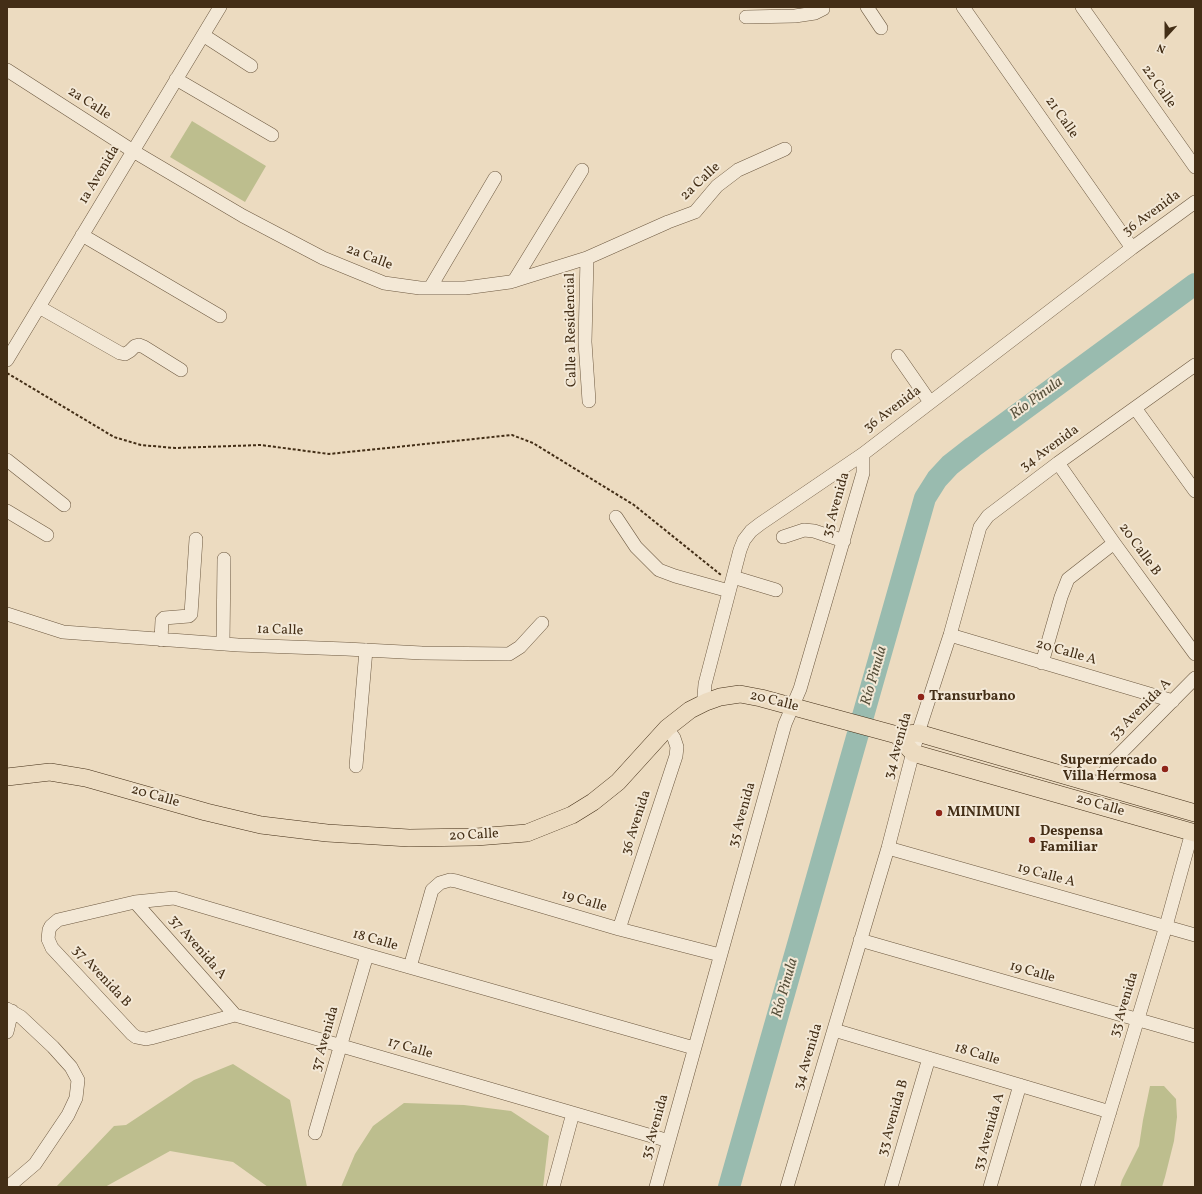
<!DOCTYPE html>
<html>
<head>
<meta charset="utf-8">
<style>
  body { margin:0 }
  #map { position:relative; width:1202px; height:1194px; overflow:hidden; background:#ecdbc0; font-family:Vollkorn,serif }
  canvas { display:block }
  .frame { position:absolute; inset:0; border:8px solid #432e16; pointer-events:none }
  .north { position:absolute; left:1146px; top:16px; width:40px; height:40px; -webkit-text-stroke:3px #f3e8d6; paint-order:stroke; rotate:201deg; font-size:11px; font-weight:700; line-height:16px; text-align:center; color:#432e16 }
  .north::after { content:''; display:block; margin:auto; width:14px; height:18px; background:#432e16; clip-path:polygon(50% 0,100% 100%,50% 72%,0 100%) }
</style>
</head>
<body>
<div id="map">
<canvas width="1202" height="1194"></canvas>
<div class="frame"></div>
<div class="north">N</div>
</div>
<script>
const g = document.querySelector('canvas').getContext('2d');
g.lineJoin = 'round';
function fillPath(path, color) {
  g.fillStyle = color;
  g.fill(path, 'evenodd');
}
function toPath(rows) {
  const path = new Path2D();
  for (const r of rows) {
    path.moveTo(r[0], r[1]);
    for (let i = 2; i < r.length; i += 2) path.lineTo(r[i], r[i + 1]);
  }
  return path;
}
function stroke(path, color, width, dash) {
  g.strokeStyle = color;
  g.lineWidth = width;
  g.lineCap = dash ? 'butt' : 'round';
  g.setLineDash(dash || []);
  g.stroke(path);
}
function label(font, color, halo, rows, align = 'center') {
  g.font = font + ' Vollkorn,serif';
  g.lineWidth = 4;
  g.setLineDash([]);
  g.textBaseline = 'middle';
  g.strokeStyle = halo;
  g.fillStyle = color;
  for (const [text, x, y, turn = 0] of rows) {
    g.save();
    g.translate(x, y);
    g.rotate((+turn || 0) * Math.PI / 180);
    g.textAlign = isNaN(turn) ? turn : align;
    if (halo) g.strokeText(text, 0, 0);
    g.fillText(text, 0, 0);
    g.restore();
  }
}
const green = toPath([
  [192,121,266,166,245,202,170,157],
  [233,1064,290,1100,307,1187,268,1187,233,1162,170,1151,105,1187,56,1187,114,1126,126,1125,194,1080],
  [1150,1086,1164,1086,1176,1099,1177,1117,1174,1141,1165,1177,1162,1187,1120,1187,1122,1180,1139,1146,1143,1120],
  [404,1103,464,1105,511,1111,549,1136,543,1187,341,1187,355,1154,373,1126]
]);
const river = toPath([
  [729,1187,925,498,937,479,950,465,973,447,1195,284]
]);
const path = toPath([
  [7,373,114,437,141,445,175,448,261,445,329,454,512,435,533,443,634,505,721,575]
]);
const minor = toPath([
  [867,7,881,28],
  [963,7,1132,248],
  [1082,7,1195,167],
  [746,17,795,16,815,13,823,9,823,7],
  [203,35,251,66],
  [7,70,133,151,243,216,323,258,384,283,420,288,465,288,510,282,587,258,668,222,695,212,717,186,738,170,785,149],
  [176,79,272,135],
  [82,235,220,316],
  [587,258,585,342,589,401],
  [514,281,582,170],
  [430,288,495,178],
  [39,307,120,353,125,354,130,351,135,346,139,345,144,347,181,370],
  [898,356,930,402],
  [7,360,220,7],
  [1135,408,1195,491],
  [7,460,64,505],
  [1058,463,1114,543,1195,654],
  [7,511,47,535],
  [616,517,636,547,659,570,675,576,729,591],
  [783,537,804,530,814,531,844,541],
  [733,577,776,590],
  [7,614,63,632,238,645,346,649,422,653,509,654,520,647,542,623],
  [950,635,1173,701],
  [161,640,162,620,164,618,189,616,191,614,196,539],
  [223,644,224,559],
  [1042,663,1061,597,1068,579,1114,543],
  [706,702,704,696,705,684,740,550,744,540,751,531,760,524,863,454,1132,248,1195,202],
  [356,766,366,650],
  [1100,786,1105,772,1109,765,1195,678],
  [888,848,1195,935],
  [135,902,235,1015],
  [619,929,676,756,677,747,674,738,667,728],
  [860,940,1195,1036],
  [410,967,432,890,440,883,450,880,456,881,619,929,720,955],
  [7,1009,21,1017,53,1047,71,1067,78,1080,76,1098,68,1115,35,1164,8,1187],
  [834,1030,1110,1112],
  [7,1032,12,1011],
  [315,1133,367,955],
  [669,1141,235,1015,151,1038,146,1039,136,1037,132,1034,52,948,48,939,49,930,51,926,58,920,135,902,174,898,367,955,694,1048],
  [553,1187,573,1113],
  [656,1187,785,724,800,689,863,473,863,454],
  [787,1187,888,848,918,733,950,635,980,527,988,516,1058,463,1195,365],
  [891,1187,929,1058],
  [990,1187,1020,1085],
  [1087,1187,1166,926,1192,832]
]);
const major = toPath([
  [897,735,913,753,1195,833],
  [7,777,50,772,86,778,206,812,261,825,327,833,409,838,476,837,527,833,572,815,593,802,618,782,667,728,690,710,706,702,720,697,740,694,761,698,897,735,918,733,1195,813]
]);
const markers = [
  [921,697,4,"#8f2418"],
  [1165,769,4,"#8f2418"],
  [939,813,4,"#8f2418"],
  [1032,840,4,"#8f2418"]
];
const streetNames = [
  ["22 Calle",1158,87,55],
  ["2a Calle",89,104,33],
  ["21 Calle",1061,118,55],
  ["1a Avenida",100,175,-59],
  ["2a Calle",701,182,-43],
  ["36 Avenida",1152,214,-36],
  ["2a Calle",369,258,21],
  ["Calle a Residencial",572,330,-91],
  ["36 Avenida",893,410,-37],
  ["34 Avenida",1050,449,-36],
  ["35 Avenida",837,505,-74],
  ["20 Calle B",1139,550,54],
  ["1a Calle",280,631,2],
  ["20 Calle A",1066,653,16],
  ["20 Calle",774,702,14],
  ["33 Avenida A",1141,710,-45],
  ["34 Avenida",899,746,-74],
  ["20 Calle",155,797,16],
  ["20 Calle",1100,806,16],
  ["35 Avenida",743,815,-74],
  ["36 Avenida",637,823,-72],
  ["20 Calle",474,836,-3],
  ["19 Calle A",1046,876,15],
  ["19 Calle",584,902,17],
  ["18 Calle",375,941,16],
  ["37 Avenida A",197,948,49],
  ["19 Calle",1032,973,16],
  ["37 Avenida B",101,977,47],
  ["33 Avenida",1125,1005,-73],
  ["37 Avenida",326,1039,-74],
  ["17 Calle",410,1049,16],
  ["18 Calle",977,1055,17],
  ["34 Avenida",809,1057,-73],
  ["33 Avenida B",894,1118,-74],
  ["35 Avenida",656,1127,-74],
  ["33 Avenida A",990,1132,-74]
];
const poiNames = [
  ["Transurbano",929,697],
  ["Supermercado",1157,761,"right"],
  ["Villa Hermosa",1157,777,"right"],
  ["MINIMUNI",947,813],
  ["Despensa",1040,832],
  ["Familiar",1040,848]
];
const waterNames = [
  ["Río Pinula",1037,399,-36],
  ["Río Pinula",875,676,-74],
  ["Río Pinula",786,988,-74]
];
fillPath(green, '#bdbe8e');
stroke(river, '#99bbaf', 22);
stroke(minor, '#6d5940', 14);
stroke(major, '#432e16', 18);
stroke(path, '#432e16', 2, [3, 2]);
stroke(minor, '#f3e8d6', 13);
stroke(major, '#ecdbc0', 17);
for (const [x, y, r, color] of markers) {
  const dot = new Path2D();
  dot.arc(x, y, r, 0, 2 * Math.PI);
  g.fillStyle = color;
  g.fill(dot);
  stroke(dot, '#f3e8d6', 1.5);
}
label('14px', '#432e16', '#f3e8d6', streetNames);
label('bold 14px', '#432e16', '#f3e8d6', poiNames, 'left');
label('italic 15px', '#58513c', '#f3e8d6', waterNames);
</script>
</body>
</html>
